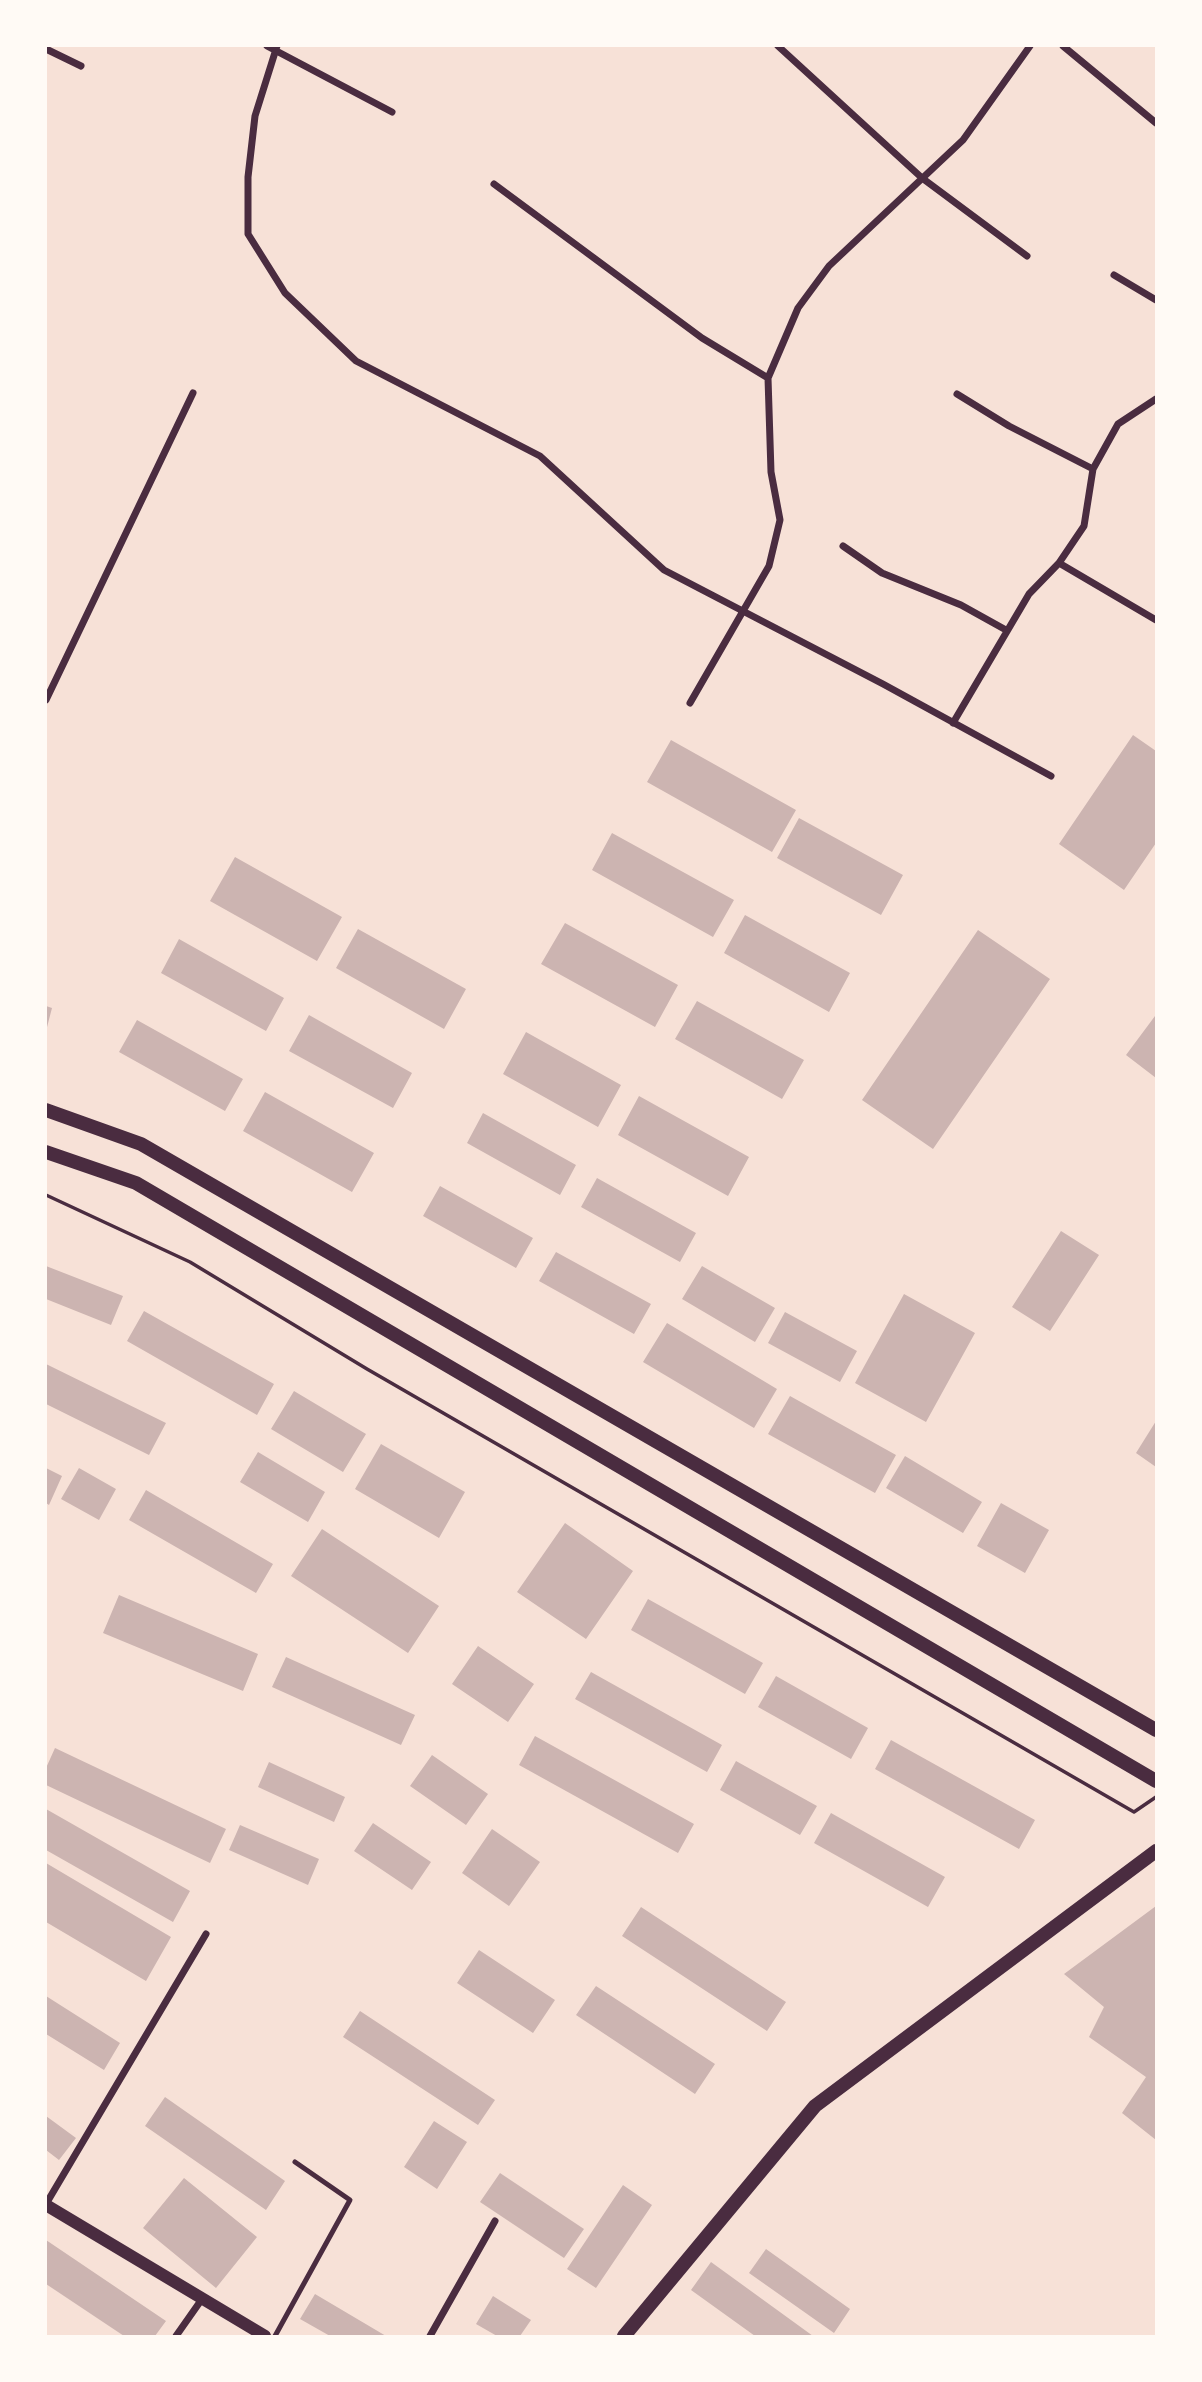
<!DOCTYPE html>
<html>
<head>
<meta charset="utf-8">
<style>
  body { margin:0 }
  #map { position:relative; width:1202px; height:2382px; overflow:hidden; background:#f7e1d7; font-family:"IBM Plex Sans",sans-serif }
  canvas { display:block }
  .frame { position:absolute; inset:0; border:47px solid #fffaf5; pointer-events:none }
</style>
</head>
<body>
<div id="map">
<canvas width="1202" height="2382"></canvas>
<div class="frame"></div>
</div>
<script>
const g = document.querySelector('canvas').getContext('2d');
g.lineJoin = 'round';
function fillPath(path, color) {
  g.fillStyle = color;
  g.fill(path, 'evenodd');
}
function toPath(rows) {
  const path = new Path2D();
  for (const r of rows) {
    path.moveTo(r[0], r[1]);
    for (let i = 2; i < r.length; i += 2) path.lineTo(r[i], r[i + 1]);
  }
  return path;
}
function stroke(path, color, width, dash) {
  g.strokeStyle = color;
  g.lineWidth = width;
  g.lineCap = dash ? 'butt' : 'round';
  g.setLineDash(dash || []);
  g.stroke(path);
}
const building = toPath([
  [1133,735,1156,751,1156,843,1124,890,1059,844],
  [671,740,796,810,772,852,647,782],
  [799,818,903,875,881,915,777,858],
  [612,833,734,900,713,937,592,870],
  [235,857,342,917,317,961,210,901],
  [745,915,850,973,829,1012,724,953],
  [565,923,678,985,655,1027,541,964],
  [358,929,466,989,444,1029,336,968],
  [978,930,1050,979,933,1149,862,1100],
  [179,939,284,998,266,1031,161,973],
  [697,1001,804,1060,782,1099,675,1039],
  [46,1006,52,1008,46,1031],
  [309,1015,412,1073,393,1108,289,1051],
  [1155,1016,1156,1017,1156,1078,1126,1055],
  [137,1020,243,1079,225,1111,119,1052],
  [526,1032,621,1085,598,1127,503,1074],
  [265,1092,374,1153,352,1192,243,1131],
  [639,1096,749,1157,728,1196,618,1135],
  [483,1113,576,1165,560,1195,467,1143],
  [597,1178,696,1233,680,1262,581,1207],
  [440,1186,533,1238,516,1268,423,1216],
  [1061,1231,1099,1255,1050,1331,1012,1307],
  [556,1252,651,1304,634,1334,539,1281],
  [46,1266,123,1296,111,1325,46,1299],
  [702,1266,775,1308,755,1342,682,1299],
  [904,1294,975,1333,926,1422,855,1383],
  [144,1311,274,1384,257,1415,127,1341],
  [785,1312,857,1351,840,1382,768,1343],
  [667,1323,777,1389,754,1428,643,1362],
  [46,1364,166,1423,149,1455,46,1404],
  [294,1391,366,1434,343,1472,271,1429],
  [790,1396,896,1455,875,1493,768,1434],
  [1156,1421,1156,1467,1136,1453],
  [381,1444,465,1492,439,1538,355,1489],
  [258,1452,325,1492,308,1522,240,1482],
  [905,1456,982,1502,963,1533,886,1488],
  [46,1468,62,1476,49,1505,46,1503],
  [79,1468,116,1489,99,1520,61,1499],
  [146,1490,273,1564,256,1593,129,1520],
  [1001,1503,1049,1530,1025,1573,977,1546],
  [565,1523,633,1571,586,1639,517,1592],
  [322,1529,439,1606,408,1653,291,1576],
  [119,1595,258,1654,243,1691,103,1633],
  [648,1599,763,1663,745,1694,631,1630],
  [478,1646,534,1684,508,1722,452,1684],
  [286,1657,415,1715,401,1745,272,1687],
  [591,1672,722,1745,707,1772,575,1699],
  [776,1676,868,1728,851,1759,758,1707],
  [535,1736,694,1824,678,1853,519,1765],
  [891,1740,1035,1820,1019,1849,875,1769],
  [55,1748,226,1829,210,1863,46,1785,46,1768],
  [432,1755,488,1794,466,1825,410,1786],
  [736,1761,817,1806,800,1835,720,1790],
  [269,1762,345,1797,334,1822,258,1787],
  [46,1809,190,1891,173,1922,46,1850],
  [831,1813,945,1877,928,1907,814,1843],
  [373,1823,431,1862,412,1890,354,1851],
  [240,1825,319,1859,308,1885,229,1850],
  [492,1829,540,1862,509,1906,462,1873],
  [46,1863,171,1937,146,1981,46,1922],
  [1156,1906,1156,2140,1122,2113,1146,2077,1089,2037,1104,2007,1064,1974],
  [641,1907,786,2002,767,2031,622,1936],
  [479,1950,555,2000,533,2033,457,1983],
  [596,1986,715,2064,695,2094,576,2015],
  [46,1996,120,2043,104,2070,46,2034],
  [360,2011,495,2100,478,2125,343,2037],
  [165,2097,285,2181,266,2210,145,2126],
  [46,2116,76,2138,59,2160,46,2150],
  [434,2121,467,2142,437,2189,404,2167],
  [500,2173,584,2229,564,2258,480,2202],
  [184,2178,257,2237,216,2288,143,2228],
  [623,2185,652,2205,596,2288,567,2269],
  [46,2240,166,2321,155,2336,124,2336,46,2284],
  [766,2249,850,2309,834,2333,749,2273],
  [711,2262,813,2336,755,2336,691,2290],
  [315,2294,386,2336,330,2336,300,2319],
  [493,2296,531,2320,520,2336,497,2336,476,2324]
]);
const path = toPath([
  [46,1195,190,1262,367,1369,1134,1812,1156,1797]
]);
const service = toPath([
  [275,2336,350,2200,295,2162]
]);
const minor = toPath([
  [267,46,392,112],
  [277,46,255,116,248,177,248,234,285,293,356,361,540,456,664,570,883,684,1051,776],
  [778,46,922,178,1027,256],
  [1063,46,1156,123],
  [46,49,81,66],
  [494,184,702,338,768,378],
  [1114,275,1156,300],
  [957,394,1009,426,1093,469],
  [843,546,882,573,961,605,1006,630],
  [1059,563,1156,620],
  [46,700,193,393],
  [690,703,769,566,780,520,771,472,768,378,798,308,829,266,963,140,1030,46],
  [953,723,1029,594,1059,563,1084,526,1093,469,1118,424,1156,399],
  [46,2204,206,1934],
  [176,2336,202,2299],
  [430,2336,495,2221]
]);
const tertiary = toPath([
  [46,2205,265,2336]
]);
const secondary = toPath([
  [46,1110,141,1144,1156,1730],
  [46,1152,136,1183,1156,1781],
  [624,2336,815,2106,1156,1851]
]);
fillPath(building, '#ccb4b1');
stroke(path, '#4a2c40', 3.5);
stroke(service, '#4a2c40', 5);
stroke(minor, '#4a2c40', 7);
stroke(tertiary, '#4a2c40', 12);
stroke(secondary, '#4a2c40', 14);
</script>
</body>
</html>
